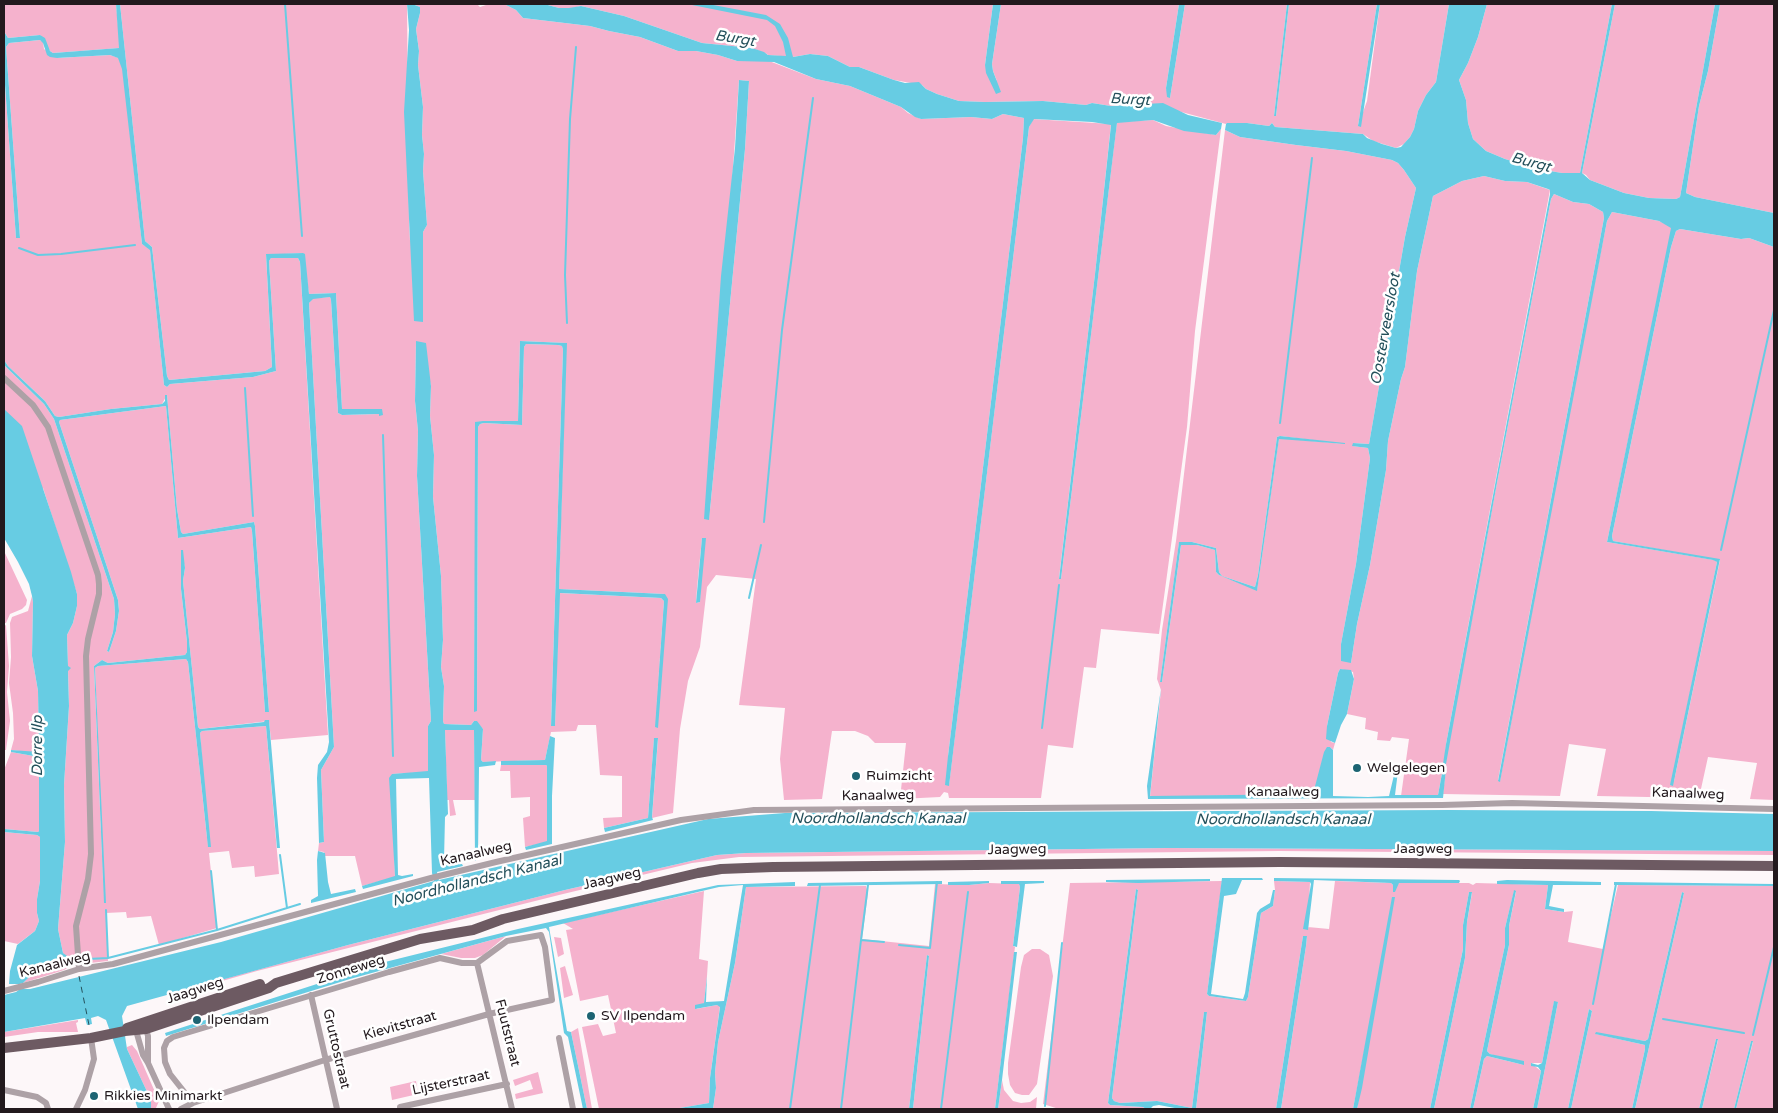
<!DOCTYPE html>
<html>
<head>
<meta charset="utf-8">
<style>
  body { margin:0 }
  #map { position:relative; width:1778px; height:1113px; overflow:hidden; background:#fdf7f9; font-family:"Varela Round",sans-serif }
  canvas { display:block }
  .frame { position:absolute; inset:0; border:5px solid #22191d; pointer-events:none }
</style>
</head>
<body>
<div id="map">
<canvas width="1778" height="1113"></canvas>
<div class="frame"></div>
</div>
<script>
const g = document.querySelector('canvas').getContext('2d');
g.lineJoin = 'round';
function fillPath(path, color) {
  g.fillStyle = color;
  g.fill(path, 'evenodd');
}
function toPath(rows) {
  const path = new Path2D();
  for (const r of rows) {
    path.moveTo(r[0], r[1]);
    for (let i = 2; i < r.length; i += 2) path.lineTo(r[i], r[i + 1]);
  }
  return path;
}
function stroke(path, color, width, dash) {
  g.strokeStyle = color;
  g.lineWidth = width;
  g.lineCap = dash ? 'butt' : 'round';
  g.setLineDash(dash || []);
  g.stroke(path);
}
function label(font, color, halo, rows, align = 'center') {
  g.font = font + ' "Varela Round",sans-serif';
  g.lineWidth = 5;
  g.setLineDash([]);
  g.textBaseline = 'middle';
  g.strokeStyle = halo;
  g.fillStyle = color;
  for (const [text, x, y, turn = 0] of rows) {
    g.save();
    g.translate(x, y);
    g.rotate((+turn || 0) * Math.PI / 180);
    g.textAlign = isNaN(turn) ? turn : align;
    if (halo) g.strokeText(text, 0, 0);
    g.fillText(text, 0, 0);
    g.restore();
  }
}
const green = toPath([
  [4,4,116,4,120,48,53,53,50,51,40,35,8,38,5,33],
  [120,4,407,4,409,219,410,241,423,232,427,225,423,171,424,154,422,135,423,107,418,65,419,51,416,29,420,13,420,7,412,4,477,4,480,7,489,4,506,5,516,10,523,18,590,26,609,31,640,37,678,51,696,51,718,55,737,61,769,61,816,79,850,86,901,107,908,113,921,119,971,117,992,119,1003,114,1024,118,1023,138,948,756,949,785,1029,127,1033,119,1111,124,1095,274,1059,578,1061,579,1117,122,1153,120,1166,126,1216,135,1221,129,1195,331,1187,427,1159,634,1101,629,1096,668,1084,667,1073,748,1048,745,1041,798,949,798,948,793,944,792,940,797,900,799,906,743,875,743,868,736,855,731,832,731,822,799,784,800,780,759,785,708,739,705,756,579,716,575,707,587,700,647,688,681,680,729,673,813,652,818,658,739,654,739,648,818,604,828,603,818,622,817,622,776,600,775,596,725,578,725,576,731,551,732,545,760,483,762,481,760,483,729,474,721,471,725,444,724,443,721,444,686,441,667,443,640,441,576,433,497,434,455,430,416,431,385,416,341,415,401,418,431,417,476,431,721,428,726,429,772,392,774,395,877,362,886,355,856,325,856,324,852,318,851,319,843,324,842,321,770,334,747,309,303,313,298,330,297,331,300,338,413,342,415,379,414,382,409,342,409,336,293,309,294,303,253,266,255,272,367,265,371,169,380,167,376,152,247,145,241],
  [739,80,749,81,745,149,709,520],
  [520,341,566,343,559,589,665,594,655,727,664,601,661,598,559,593,555,726,551,726,563,350,562,346,558,345,526,344,524,347,522,425,484,423,480,424,478,427,477,711,474,711,476,422,518,421],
  [702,538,700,602,696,603,697,588],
  [544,4,993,4,985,65,997,81,993,71,992,64,1001,4,1179,4,1166,88,1170,98,1185,4,1287,4,1274,116,1276,116,1289,4,1377,4,1358,126,1367,101,1380,4,1449,4,1436,82,1426,95,1418,111,1414,129,1410,137,1404,144,1396,148,1373,141,1363,134,1275,127,1272,123,1269,126,1247,123,1228,123,1226,124,1148,103,1111,106,1092,103,1086,105,1043,101,985,102,959,101,937,94,926,89,922,85,894,80,859,67,850,67,828,56,810,54,793,57,768,55,767,54,752,48,702,43,624,16,581,6,569,9,559,8],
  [1487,4,1612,4,1580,173,1562,173,1538,169,1505,159,1486,151,1473,139,1468,123,1466,100,1459,80,1468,63,1478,37],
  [1615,4,1715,4,1680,197,1676,199,1649,198,1624,193,1590,180,1586,175,1582,173],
  [1720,4,1774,4,1774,213,1695,197,1686,193,1699,106,1708,71],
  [40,40,43,42,44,49,57,58,110,55,119,58,123,69,142,244,150,249,164,385,167,387,170,384,253,377,276,371,269,261,271,258,298,258,300,262,328,735,271,740,269,721,200,729,198,727,183,581,185,568,181,550,181,589,187,642,187,652,185,655,108,663,102,660,94,666,104,903,95,668,98,666,186,659,188,662,208,847,200,733,202,731,266,726,279,874,255,877,254,866,232,868,229,851,209,853,217,928,159,945,151,916,127,918,126,912,106,913,108,961,90,963,85,962,81,959,74,960,69,967,64,970,23,983,44,963,58,959,69,962,63,953,58,929,65,842,64,785,69,706,67,635,73,623,77,606,77,594,43,488,4,499,4,365,44,404,54,419,114,599,115,614,113,632,107,651,109,652,116,631,119,611,118,600,59,422,60,420,166,406,178,538,251,527,252,531,265,712,269,712,255,526,254,522,183,534,181,532,177,509,167,395,162,404,111,409,59,417,55,416,45,401,8,366,4,360,4,71,16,238,20,238,6,47,9,43],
  [1225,130,1240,137,1296,145,1346,151,1392,160,1398,163,1404,170,1416,188,1405,237,1369,444,1353,443,1353,446,1368,448,1370,458,1356,564,1341,644,1351,663,1357,624,1370,565,1386,470,1388,441,1401,379,1405,367,1417,271,1433,196,1462,181,1484,176,1505,181,1527,182,1550,190,1446,744,1445,764,1497,483,1551,199,1554,194,1573,202,1589,204,1603,212,1604,218,1498,780,1500,781,1582,346,1607,221,1612,212,1659,221,1672,227,1607,542,1714,560,1717,562,1681,736,1673,786,1720,560,1613,541,1612,536,1671,247,1676,231,1680,229,1741,239,1749,238,1774,247,1774,800,1750,799,1757,763,1708,757,1699,798,1597,796,1606,749,1569,744,1560,796,1443,794,1446,769,1443,768,1438,795,1401,796,1409,739,1392,737,1390,741,1377,740,1378,732,1365,729,1366,718,1347,714,1354,679,1353,672,1340,669,1338,673,1327,726,1331,742,1335,743,1333,750,1330,747,1317,781,1314,794,1150,797,1161,690,1157,679,1162,630,1176,541],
  [1280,436,1345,444,1279,438,1257,590,1219,575,1216,572,1215,550,1197,545,1181,545,1162,682,1160,682,1179,543,1192,542,1216,548,1219,572,1222,576,1255,587,1258,575,1277,437],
  [4,551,27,600,26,605,22,609,10,614,6,623,4,623],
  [32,596,33,602,32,656,38,691,39,752,36,753,11,750,14,739,13,713,9,683,11,657,10,623,12,617,28,611],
  [6,625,9,666,7,692,10,721,6,750,4,750,4,626],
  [445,730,474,730,475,800,453,800,456,815,450,816,449,800,447,800],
  [11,752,39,757,39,831,38,832,4,829,4,770],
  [501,765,546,765,547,766,547,842,525,847,523,818,530,816,530,797,511,798,510,771,500,771],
  [4,832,37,835,40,837,40,881,37,899,37,913,39,921,35,931,18,944,4,941],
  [1167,848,1774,851,1774,855,1279,851,739,857,692,863,559,895,257,971,191,990,191,988,348,945,565,890,717,855,746,853],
  [1222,881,1207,994,1209,996,1246,1001,1248,997,1261,913,1273,906,1275,890,1274,881,1310,882,1308,930,1308,927,1329,929,1335,881,1391,883,1393,885,1399,883,1469,883,1473,885,1476,883,1548,885,1545,909,1564,912,1573,911,1568,942,1603,949,1618,885,1774,886,1774,1109,1736,1109,1753,1042,1751,1041,1734,1109,1702,1109,1718,1040,1716,1039,1699,1109,1635,1109,1684,893,1682,892,1648,1039,1645,1041,1596,1033,1596,1034,1645,1045,1645,1049,1632,1109,1571,1109,1592,1011,1589,1009,1568,1109,1537,1109,1558,1002,1554,1002,1542,1063,1531,1063,1541,1071,1533,1109,1473,1109,1484,1059,1487,1056,1524,1065,1490,1054,1487,1051,1509,945,1509,926,1516,892,1514,891,1505,928,1505,945,1470,1109,1434,1109,1465,958,1467,922,1472,893,1469,892,1463,925,1463,949,1430,1109,1357,1109,1394,897,1353,1109,1281,1109,1306,946,1307,936,1303,936,1276,1109,1196,1109,1207,1012,1204,1012,1192,1108,1157,1101,1120,1103,1114,1101,1112,1098,1138,890,1136,889,1108,1103,1110,1105,1143,1107,1146,1109,1059,1109,1043,1104,1070,883],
  [989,883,1019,884,1020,887,1013,946,1015,947,995,1109,913,1109,929,956,927,955,909,1109,713,1109,716,1088,715,1073,718,1042,735,963,746,887,866,886,868,893,862,939,929,946,935,884,969,885],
  [704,891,699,959,708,961,707,976,704,1003,696,1009,717,1005,720,1006,710,1078,709,1103,674,1109,599,1109,582,1027,598,1024,603,1036,616,1033,608,995,580,1001,566,930,573,929,563,923],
  [506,936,483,955,475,958,461,958,441,954],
  [554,937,561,938,564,954,558,957],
  [1032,949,1040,949,1049,955,1053,976,1037,1084,1029,1095,1022,1095,1015,1093,1010,1085,1008,1074,1008,1063,1021,967,1024,955],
  [565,966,573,995,564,998,560,968],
  [78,1020,78,1022,76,1023,78,1032,38,1032,4,1037,4,1032],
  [578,1028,592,1109,587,1109,571,1032],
  [132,1045,137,1051,159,1101,156,1108,151,1109,151,1100,127,1049,127,1047],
  [538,1072,543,1093,516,1099,515,1094,533,1089,530,1080,515,1086,513,1080],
  [1002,1080,1004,1090,1013,1101,1021,1103,1030,1102,1037,1097,1036,1109,998,1109],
  [416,1081,418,1094,392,1100,390,1087]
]);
const water = toPath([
  [116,4,120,4,145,241,152,247,167,376,169,380,265,371,272,367,266,254,303,253,305,254,309,294,336,293,342,409,382,409,383,415,379,416,379,414,342,415,338,413,331,300,330,297,313,299,309,303,334,747,321,770,324,842,319,843,317,778,318,765,327,752,329,742,300,262,298,258,271,258,269,261,276,371,253,377,170,384,167,387,164,385,150,250,142,244,122,69,118,58,110,55,57,58,50,57,47,55,43,43,40,40,9,43,6,47,20,238,16,238,4,71,4,19,5,33,8,38,40,35,45,38,50,51,53,53,119,48],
  [407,4,412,4,420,7,420,13,416,29,419,51,418,65,423,107,422,135,424,154,423,171,427,225,423,232,423,322,414,321,409,219,404,112,409,30],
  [492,4,544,4,559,8,569,8,581,6,624,16,702,43,752,48,764,52,768,55,786,56,783,42,775,26,767,20,687,4,708,4,766,15,780,24,788,38,793,57,810,54,828,56,850,67,859,67,894,80,905,83,919,82,926,89,937,94,959,101,985,102,1043,101,1086,105,1092,103,1111,106,1163,103,1188,115,1222,123,1221,129,1216,135,1184,131,1153,120,1117,123,1061,579,1059,579,1095,274,1111,125,1092,122,1034,119,1029,127,949,786,945,785,948,756,1023,138,1024,118,1003,114,992,119,971,117,921,119,915,117,901,107,850,86,816,79,774,62,737,61,718,55,696,51,678,51,640,37,609,31,590,26,523,18,516,10,506,5],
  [993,4,1001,4,992,64,993,71,1001,92,996,94,986,73,985,65],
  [1179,4,1185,4,1170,98,1167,97,1166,88],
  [1287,4,1289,4,1276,116,1274,116],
  [1377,4,1380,4,1361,127,1358,126],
  [1449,4,1487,4,1478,37,1468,63,1459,80,1466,100,1468,123,1473,139,1486,151,1505,159,1538,169,1562,173,1580,173,1612,4,1615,4,1582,173,1590,180,1624,193,1649,198,1676,199,1680,197,1715,4,1720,4,1708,71,1699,106,1686,193,1695,197,1774,213,1774,247,1749,238,1741,239,1680,229,1676,231,1671,247,1612,536,1613,541,1720,559,1673,786,1670,785,1717,562,1713,560,1607,542,1671,228,1659,221,1612,212,1607,221,1500,782,1498,781,1604,218,1603,212,1589,204,1573,202,1554,194,1551,199,1497,483,1446,764,1443,764,1446,744,1550,194,1550,190,1548,189,1527,182,1505,181,1484,176,1462,181,1433,196,1417,271,1405,367,1401,379,1388,441,1386,470,1370,565,1357,624,1351,663,1341,661,1341,644,1356,564,1370,458,1368,448,1352,446,1353,443,1369,444,1405,237,1416,188,1404,170,1398,163,1392,160,1346,151,1296,145,1240,137,1225,130,1226,124,1227,123,1247,123,1269,126,1272,123,1275,127,1363,134,1367,138,1382,144,1396,148,1401,147,1410,137,1414,129,1418,111,1426,95,1436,82],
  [739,80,749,81,745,149,709,520,704,519,721,276,735,148],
  [416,341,426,343,431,386,430,416,434,455,433,497,441,576,443,640,441,667,444,686,443,721,444,724,471,725,474,721,477,721,483,729,481,760,483,762,496,761,495,765,479,767,478,857,475,861,474,730,445,730,448,814,445,817,444,860,449,865,462,864,463,866,437,872,439,880,708,819,785,813,1449,810,1651,811,1774,814,1774,851,1167,848,746,853,717,855,565,890,348,945,127,1006,122,1016,127,1049,151,1100,151,1109,138,1109,106,1020,98,1016,91,1018,92,1024,87,1025,85,1018,4,1032,4,995,16,992,20,989,30,989,221,942,434,881,432,873,429,778,396,779,398,875,402,876,413,874,413,876,363,889,362,886,395,876,389,778,392,774,428,771,428,726,431,721,417,476,418,431,415,401],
  [520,341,567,343,559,589,665,594,668,599,658,728,655,727,664,601,661,598,560,593,555,726,551,726,563,350,562,346,558,345,526,344,524,347,522,425,484,423,480,424,478,427,477,711,474,712,475,424,475,422,483,421,518,421],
  [4,360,8,366,45,401,55,416,59,417,111,409,162,404,165,401,165,395,167,395,177,509,181,532,183,534,254,522,255,526,269,712,265,712,252,531,251,527,178,538,166,406,60,420,59,422,118,600,119,611,116,631,109,652,107,651,113,632,115,614,114,599,54,419,44,404,4,365],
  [4,409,22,426,71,572,77,594,77,606,73,623,67,635,68,666,71,668,68,671,69,706,64,785,65,842,58,929,63,953,70,958,69,962,58,959,44,963,23,983,20,984,9,984,10,971,17,945,35,931,39,921,37,913,37,899,40,881,40,837,37,835,4,832,4,829,38,832,39,831,39,757,11,752,11,750,39,752,38,691,32,656,33,602,32,596,29,584,18,562,4,538],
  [1280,436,1345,443,1345,444,1279,439,1257,591,1219,575,1216,572,1215,550,1197,545,1181,545,1162,682,1160,682,1179,542,1192,542,1216,548,1219,572,1222,576,1255,587,1258,575,1277,437],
  [702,538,706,538,700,602,696,603],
  [181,550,183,550,185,568,183,581,198,727,200,729,264,722,265,720,269,720,280,848,277,848,266,726,202,731,200,733,211,847,208,847,188,662,186,659,98,666,95,668,106,903,104,903,94,666,102,660,108,663,185,655,187,652,187,642,181,589],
  [1340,669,1351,670,1354,679,1347,714,1341,725,1335,743,1326,739,1327,726,1338,673],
  [1161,688,1150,796,1313,794,1324,752,1327,747,1330,747,1333,750,1333,796,1368,797,1389,796,1395,771,1398,771,1395,795,1438,795,1443,768,1446,769,1443,798,1148,799,1147,786],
  [550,736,555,738,552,796,552,844,526,850,525,847,547,841,547,766,546,765,501,765,501,761,545,760],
  [654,738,658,738,652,817,653,820,605,832,604,828,648,818],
  [318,851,325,853,328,882,331,894,355,889,356,892,311,903,311,900,318,896,317,860],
  [1222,878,1262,878,1263,880,1242,880,1236,894,1224,896,1211,994,1243,999,1245,993,1257,913,1260,909,1270,903,1273,890,1275,890,1273,906,1261,913,1248,997,1246,1001,1209,996,1207,994],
  [1274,878,1459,880,1460,881,1459,883,1399,883,1395,892,1393,892,1393,885,1391,883,1314,880,1308,930,1303,929,1311,884,1310,882,1274,881],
  [1210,879,1210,881,1138,883,1106,882,1106,880],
  [1507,880,1601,882,1601,885,1553,885,1549,906,1564,909,1564,912,1545,909,1548,885,1497,884,1497,881],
  [942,881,942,884,807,886,808,883],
  [989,881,989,883,969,885,948,885,948,882],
  [1001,881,1044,881,1044,883,1025,884,1017,947,1013,946,1020,887,1019,884,1001,884],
  [795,882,795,886,746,887,735,963,718,1042,715,1073,716,1088,713,1109,674,1109,709,1103,710,1078,720,1007,717,1005,695,1009,695,1005,704,1003,707,976,706,1002,724,1001,743,885,719,887,549,927,567,1031,571,1032,587,1109,583,1109,568,1037,564,1033,549,932,546,928,506,936,350,979,166,1036,165,1033,385,962,518,929,718,885],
  [1614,882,1774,884,1774,886,1618,885,1614,885],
  [1136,889,1138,890,1112,1098,1114,1101,1120,1103,1157,1101,1192,1108,1204,1012,1207,1012,1196,1109,1180,1109,1159,1105,1153,1106,1150,1109,1146,1109,1143,1107,1110,1105,1108,1103],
  [1514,890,1516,891,1509,926,1509,945,1487,1051,1490,1054,1524,1061,1524,1065,1487,1056,1484,1059,1473,1109,1470,1109,1505,945,1505,928],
  [1469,892,1472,892,1467,922,1465,958,1434,1109,1430,1109,1463,949,1463,925],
  [1682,892,1684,893,1635,1109,1632,1109,1645,1049,1645,1045,1595,1034,1596,1032,1645,1041,1648,1039],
  [1392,897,1395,897,1362,1088,1357,1109,1353,1109],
  [1303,936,1307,936,1306,946,1281,1109,1276,1109],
  [1014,952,1017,952,1002,1080,998,1109,995,1109],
  [927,955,929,956,913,1109,909,1109],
  [1554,1001,1558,1002,1549,1048,1537,1109,1533,1109,1541,1071,1538,1067,1531,1066,1531,1063,1538,1065,1542,1063],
  [1589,1009,1592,1011,1571,1109,1568,1109],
  [1716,1039,1718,1039,1702,1109,1699,1109],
  [1751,1041,1753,1041,1736,1109,1734,1109]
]);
const stream = toPath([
  [285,4,302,236],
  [19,248,38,255,61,254,135,245],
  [567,323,565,275,570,119,576,47],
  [245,388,253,516],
  [1280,423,1312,158],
  [383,435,393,756],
  [764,522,782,330,813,98],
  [1721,550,1774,310],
  [749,598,761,545],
  [1042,728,1059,585],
  [280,855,287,908,300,904],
  [217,930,287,908],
  [861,940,868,885],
  [899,945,930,948,937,882],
  [108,958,217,930,211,871],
  [88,959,108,958,106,910],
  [1593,1004,1616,884],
  [1663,1019,1744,1033],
  [1753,1035,1774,947],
  [1045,1106,1062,943],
  [790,1109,820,885],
  [841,1109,861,940,884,942],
  [941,1109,968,892]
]);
const ferry = toPath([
  [79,976,89,1025]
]);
const street = toPath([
  [4,378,33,405,48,427,98,575,99,584,99,594,88,639,86,656,91,854,88,879,76,926,79,969],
  [477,963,512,1109],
  [4,991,38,982,79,969,113,964,431,878,496,862,681,820,754,810,1442,805,1512,803,1774,809],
  [311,995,337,1109],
  [135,1027,143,1055,148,1063,169,1109],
  [143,1029,146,1029,148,1036,148,1063],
  [559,1038,573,1109],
  [4,1090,37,1097,46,1103,48,1109],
  [400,1107,507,1084],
  [76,1109,85,1090,94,1059,91,1038],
  [181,1109,193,1103,170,1074,165,1062,164,1048,167,1041,173,1037,389,972,440,958,462,963,477,963,507,941,541,935,545,947,552,1000,489,1014,325,1060,193,1103]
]);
const primary = toPath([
  [127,1028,260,984],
  [4,1048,91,1038,125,1031,146,1029,269,988,276,983,420,939,473,930,503,919,698,873,721,869,773,867,1280,862,1774,866]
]);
const markers = [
  [1357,768,5,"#1d6473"],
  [856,776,5,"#1d6473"],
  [591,1016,5,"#1d6473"],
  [197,1020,5,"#1d6473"],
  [94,1096,5,"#1d6473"]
];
const poiNames = [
  ["Welgelegen",1367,768],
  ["Ruimzicht",866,776],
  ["SV Ilpendam",601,1016],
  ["Ilpendam",207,1020],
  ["Rikkies Minimarkt",104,1096]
];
const streetNames = [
  ["Kanaalweg",1283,792],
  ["Kanaalweg",1688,794,2],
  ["Kanaalweg",878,796,-1],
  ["Jaagweg",1423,849],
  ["Jaagweg",1017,850,-1],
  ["Kanaalweg",476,854,-13],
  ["Jaagweg",612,879,-13],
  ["Kanaalweg",55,965,-14],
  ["Zonneweg",351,970,-17],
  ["Jaagweg",195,991,-18],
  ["Kievitstraat",400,1026,-16],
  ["Fuutstraat",507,1033,76],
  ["Gruttostraat",336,1049,77],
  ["Lijsterstraat",451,1083,-12]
];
const waterNames = [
  ["Burgt",735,39,9],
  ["Burgt",1130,100,3],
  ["Burgt",1531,163,15],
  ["Oosterveersloot",1386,329,-80],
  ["Dorre Ilp",38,746,-90],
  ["Noordhollandsch Kanaal",878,819],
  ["Noordhollandsch Kanaal",1283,820],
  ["Noordhollandsch Kanaal",477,881,-14]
];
fillPath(green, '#f5b2cd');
fillPath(water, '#67cce3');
stroke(stream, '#67cce3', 2);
stroke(ferry, '#24505b', 1, [6, 5]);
stroke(street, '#ada1a6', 6);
stroke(primary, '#6d5a62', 10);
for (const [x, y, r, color] of markers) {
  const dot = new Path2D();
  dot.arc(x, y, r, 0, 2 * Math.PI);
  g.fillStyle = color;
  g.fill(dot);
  stroke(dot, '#fff', 2);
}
label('14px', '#22191d', '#fff', poiNames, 'left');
label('14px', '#22191d', '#fff', streetNames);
label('italic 15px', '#24505b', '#fff', waterNames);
</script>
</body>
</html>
